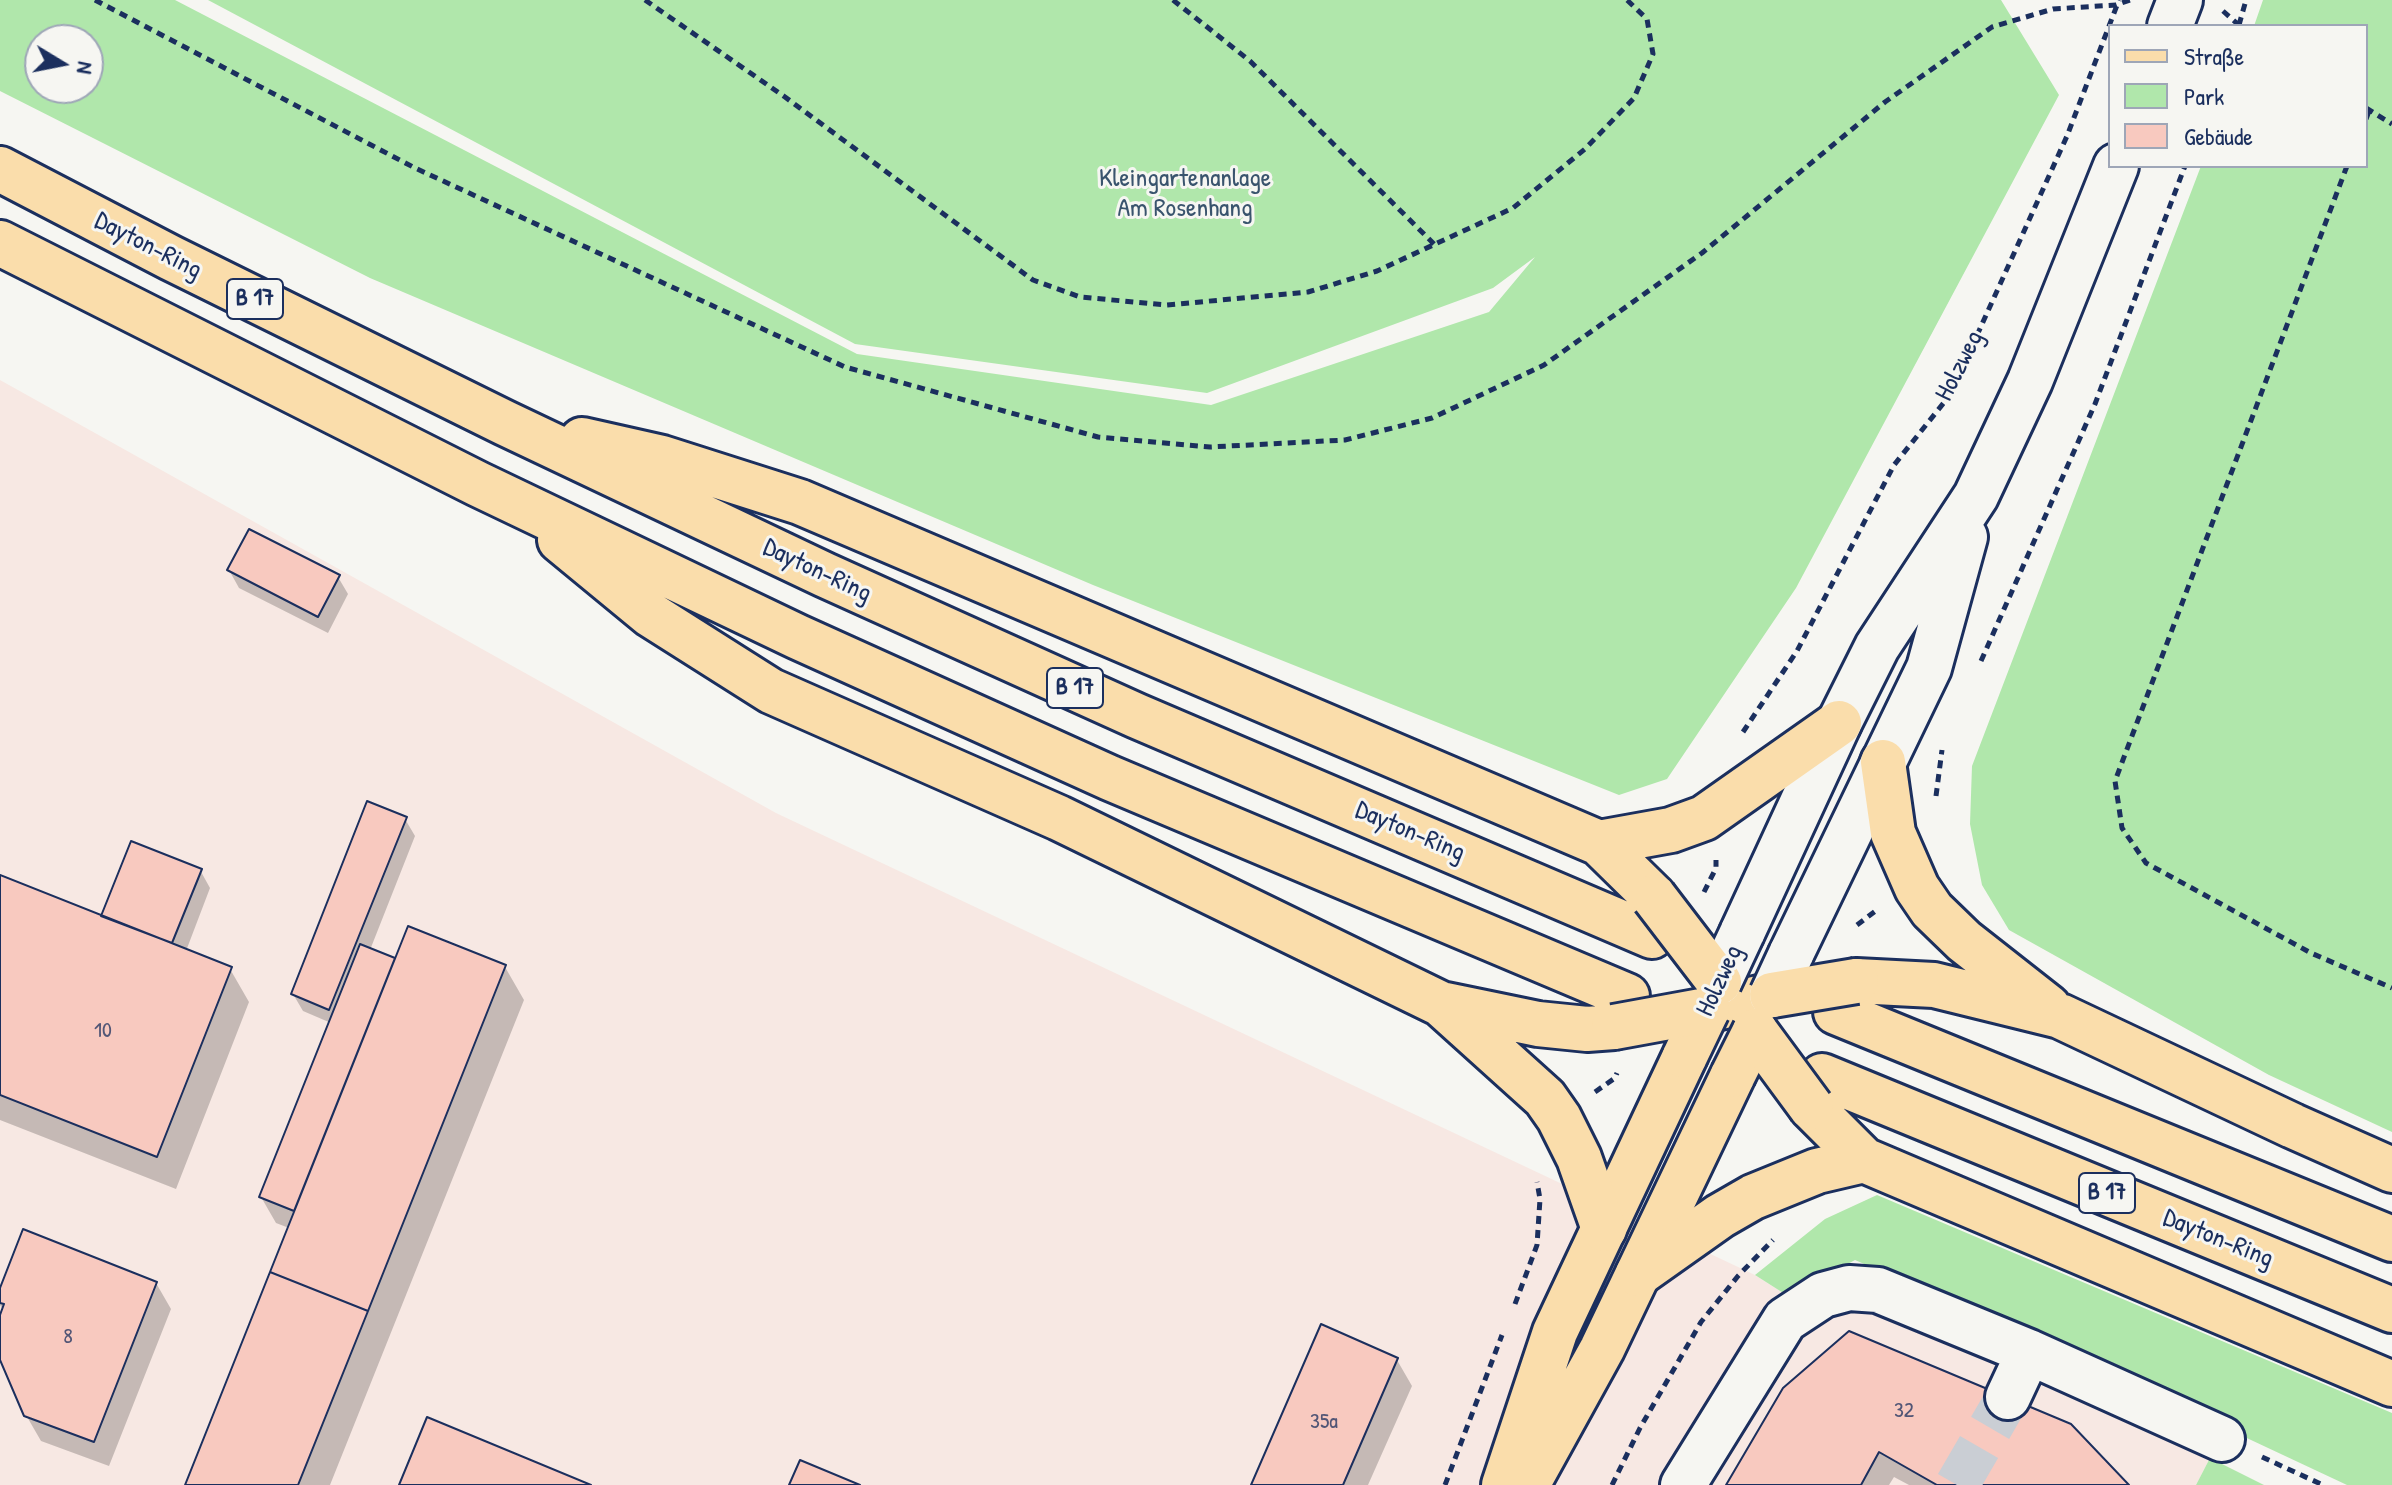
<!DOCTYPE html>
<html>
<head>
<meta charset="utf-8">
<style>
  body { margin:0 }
  #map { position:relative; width:2392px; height:1485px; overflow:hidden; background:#f6f6f2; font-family:"Patrick Hand",sans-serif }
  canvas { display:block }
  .legend { position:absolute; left:2108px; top:24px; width:260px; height:144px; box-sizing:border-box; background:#f6f6f2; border:2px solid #9ea6b7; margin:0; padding:10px 14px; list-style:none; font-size:24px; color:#1b2f5e }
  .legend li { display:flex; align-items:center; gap:16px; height:40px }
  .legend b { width:40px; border:2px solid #9ea6b7 }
  .north { position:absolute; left:24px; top:24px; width:80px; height:80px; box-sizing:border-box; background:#f6f6f2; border:2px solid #9ea6b7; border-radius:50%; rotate:100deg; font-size:22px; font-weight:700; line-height:32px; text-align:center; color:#1b2f5e }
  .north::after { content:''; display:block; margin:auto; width:28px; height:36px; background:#1b2f5e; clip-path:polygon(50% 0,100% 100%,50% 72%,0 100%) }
</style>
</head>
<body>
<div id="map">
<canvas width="2392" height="1485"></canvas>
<ul class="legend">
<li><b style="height:10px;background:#faddab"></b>Straße</li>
<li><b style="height:22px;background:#b0e7ab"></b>Park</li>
<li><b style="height:22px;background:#f8c9bf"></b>Gebäude</li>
</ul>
<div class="north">N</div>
</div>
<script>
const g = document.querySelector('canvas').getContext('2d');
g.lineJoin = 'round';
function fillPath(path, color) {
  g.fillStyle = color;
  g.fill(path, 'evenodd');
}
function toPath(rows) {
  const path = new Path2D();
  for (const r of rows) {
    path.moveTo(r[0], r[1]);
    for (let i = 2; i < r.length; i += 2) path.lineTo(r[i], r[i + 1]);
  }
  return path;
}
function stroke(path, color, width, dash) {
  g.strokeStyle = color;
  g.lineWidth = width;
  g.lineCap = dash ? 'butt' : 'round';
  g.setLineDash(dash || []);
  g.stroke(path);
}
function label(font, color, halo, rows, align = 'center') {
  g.font = font + ' "Patrick Hand",sans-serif';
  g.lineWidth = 6;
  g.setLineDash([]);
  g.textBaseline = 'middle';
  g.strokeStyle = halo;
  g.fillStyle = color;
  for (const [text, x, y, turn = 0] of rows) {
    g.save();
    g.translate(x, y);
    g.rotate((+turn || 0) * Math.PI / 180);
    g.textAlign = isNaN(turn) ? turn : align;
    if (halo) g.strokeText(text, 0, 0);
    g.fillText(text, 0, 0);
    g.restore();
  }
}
const built = toPath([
  [0,380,776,813,1755,1275,1788,1296,1871,1306,2210,1458,2196,1485,0,1485]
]);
const green = toPath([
  [0,0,175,0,857,354,1211,405,1489,312,1535,257,1493,288,1207,393,855,344,208,0,2001,0,2059,95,1796,588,1667,779,1619,795,1093,585,370,278,0,91],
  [40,40,88,40,88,88,40,88],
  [2263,0,2392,0,2392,1132,2269,1075,2009,930,1982,885,1970,824,1972,766,2201,166,2366,166,2366,26,2254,26],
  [1877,1195,2392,1413,2392,1485,2347,1485,2010,1327,1855,1260,1788,1296,1755,1275,1825,1219],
  [2210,1458,2264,1485,2196,1485]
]);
const shadow = toPath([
  [229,570,338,577,348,594,328,633,239,588],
  [405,819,415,836,370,950,393,959,396,963,505,967,524,1000,330,1485,187,1485,289,1228,276,1223,261,1197,331,1023,303,1011,293,994],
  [200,870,210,888,186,951,230,969,249,1002,176,1189,0,1120,0,877,102,917],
  [156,1283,171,1309,109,1466,41,1441,26,1415,0,1355,0,1320,4,1311,0,1305,0,1293],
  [1397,1360,1412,1386,1368,1485,1253,1485],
  [1784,1390,2126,1485,1909,1485,1894,1477,1889,1485,1728,1485]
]);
const building = toPath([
  [249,529,340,575,318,617,227,570,249,529],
  [367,801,407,817,329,1010,291,994,367,801],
  [131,841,202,869,172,943,101,916,131,841],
  [0,875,232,967,157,1157,0,1095,0,875],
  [408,926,506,965,368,1311,270,1272,408,926],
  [360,944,395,958,294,1211,259,1197,360,944],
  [23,1229,157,1282,94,1442,24,1416,0,1360,0,1315,4,1304,0,1303,0,1288,23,1229],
  [270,1272,368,1311,298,1485,185,1485,270,1272],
  [1321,1324,1398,1358,1343,1485,1251,1485,1321,1324],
  [1849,1331,2071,1424,2129,1485,1937,1485,1879,1452,1861,1485,1726,1485,1783,1388,1849,1331],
  [427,1417,591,1485,399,1485,427,1417],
  [800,1460,860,1485,789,1485,800,1460]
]);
const minorTunnel = toPath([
  [1957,1485,2008,1397]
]);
const path = toPath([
  [95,0,415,168,845,367,1098,437,1210,447,1345,440,1432,418,1544,365,1702,253,1885,102,1992,27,2053,9,2116,5,2130,0],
  [645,0,785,97,1033,280,1080,297,1167,305,1308,292,1377,271,1513,208,1585,149,1634,98,1653,54,1647,19,1627,0],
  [1173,0,1250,61,1434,244],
  [2223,11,2240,26],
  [2239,25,2246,0],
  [2366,108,2392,124],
  [2366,119,2369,111],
  [2347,166,2115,781,2122,828,2146,863,2311,953,2392,988],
  [1981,661,2095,404,2185,166],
  [1743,732,1797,651,1894,465,1950,395,2067,136,2119,0],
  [1936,796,1942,750],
  [1704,892,1716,868,1716,860],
  [1857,925,1878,909],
  [1595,1092,1615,1078,1617,1073],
  [1515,1304,1537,1245,1540,1199,1537,1182],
  [2262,1457,2323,1485],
  [1445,1485,1502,1335],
  [1612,1485,1640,1428,1701,1322,1738,1276,1773,1240]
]);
const minor = toPath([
  [2170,26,2180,0],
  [1742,933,1839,723,1877,647,1976,496,2030,381,2116,166],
  [1791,954,1929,668,1965,537],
  [2008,1397,2029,1352],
  [1683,1485,1785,1320,1823,1295,1849,1288,1878,1290,2029,1352,2222,1439]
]);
const major = toPath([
  [1504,1485,1555,1332,1685,1056],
  [1527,1485,1602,1349,1733,1075]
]);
const highway = toPath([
  [0,169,171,258,505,423,825,575,1137,716,1652,936],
  [0,243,478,484,798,637,1110,778,1627,996],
  [582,440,662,458,800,502,1599,843,1671,830,1704,818,1839,723],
  [560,540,651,615,771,691,1059,818,1441,1004,1538,1024,1587,1029,1614,1027],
  [1883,762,1893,833,1917,888,1932,910,1964,941,2048,1007],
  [1599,843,1654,897],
  [1856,981,1934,985,2060,1016,2293,1126,2392,1170],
  [1443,1006,1545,1098,1559,1118,1579,1158,1604,1229],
  [1707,1010,1772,995],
  [1836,1012,2392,1239],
  [1822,1076,2392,1310],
  [1811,1107,1864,1160],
  [1638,1274,1720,1216,1753,1197,1817,1171,1864,1160,2392,1384]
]);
const minorBridge = toPath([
  [1719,982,1742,933],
  [1772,995,1791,954]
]);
const majorBridge = toPath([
  [1685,1056,1707,1010],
  [1733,1075,1755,1031]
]);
const highwayBridge = toPath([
  [1654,897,1719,982],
  [1772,995,1856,981],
  [1614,1027,1707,1010],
  [1755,1031,1811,1107]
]);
const numberNames = [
  ["10",103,1031],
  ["8",68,1337],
  ["32",1904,1411],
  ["35a",1324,1422]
];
const shields = [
  [255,299,56],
  [1075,688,56],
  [2107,1193,56]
];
const shieldNames = [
  ["B 17",255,299],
  ["B 17",1075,688],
  ["B 17",2107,1193]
];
const parkNames = [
  ["Kleingartenanlage",1185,179],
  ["Am Rosenhang",1185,209]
];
const streetNames = [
  ["Dayton-Ring",148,246,27],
  ["Holzweg",1960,366,-63],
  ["Dayton-Ring",817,571,25],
  ["Dayton-Ring",1410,832,23],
  ["Holzweg",1720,981,-65],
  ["Dayton-Ring",2218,1239,22]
];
fillPath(built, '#f7e8e3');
fillPath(green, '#b0e7ab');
fillPath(shadow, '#0003');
fillPath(building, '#f8c9bf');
stroke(building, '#1b2f5e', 2);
stroke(minorTunnel, '#caced4', 44, [44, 22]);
stroke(minor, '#1b2f5e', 50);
stroke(major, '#1b2f5e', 50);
stroke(highway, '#1b2f5e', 50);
stroke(path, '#1b2f5e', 5, [8, 6]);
stroke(minor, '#f6f6f2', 44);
stroke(major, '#faddab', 44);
stroke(highway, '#faddab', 44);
stroke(minorBridge, '#1b2f5e', 50, []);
stroke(majorBridge, '#1b2f5e', 50, []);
stroke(highwayBridge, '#1b2f5e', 50, []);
stroke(minorBridge, '#f6f6f2', 44);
stroke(majorBridge, '#faddab', 44);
stroke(highwayBridge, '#faddab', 44);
label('22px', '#525676', null, numberNames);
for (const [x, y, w] of shields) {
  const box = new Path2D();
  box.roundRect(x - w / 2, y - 20, w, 40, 6);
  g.fillStyle = '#f6f6f2';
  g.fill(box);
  stroke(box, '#1b2f5e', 2);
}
label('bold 24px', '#1b2f5e', null, shieldNames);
label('26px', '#39546d', '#f6f6f2', parkNames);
label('26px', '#1b2f5e', '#f6f6f2', streetNames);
</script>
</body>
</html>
